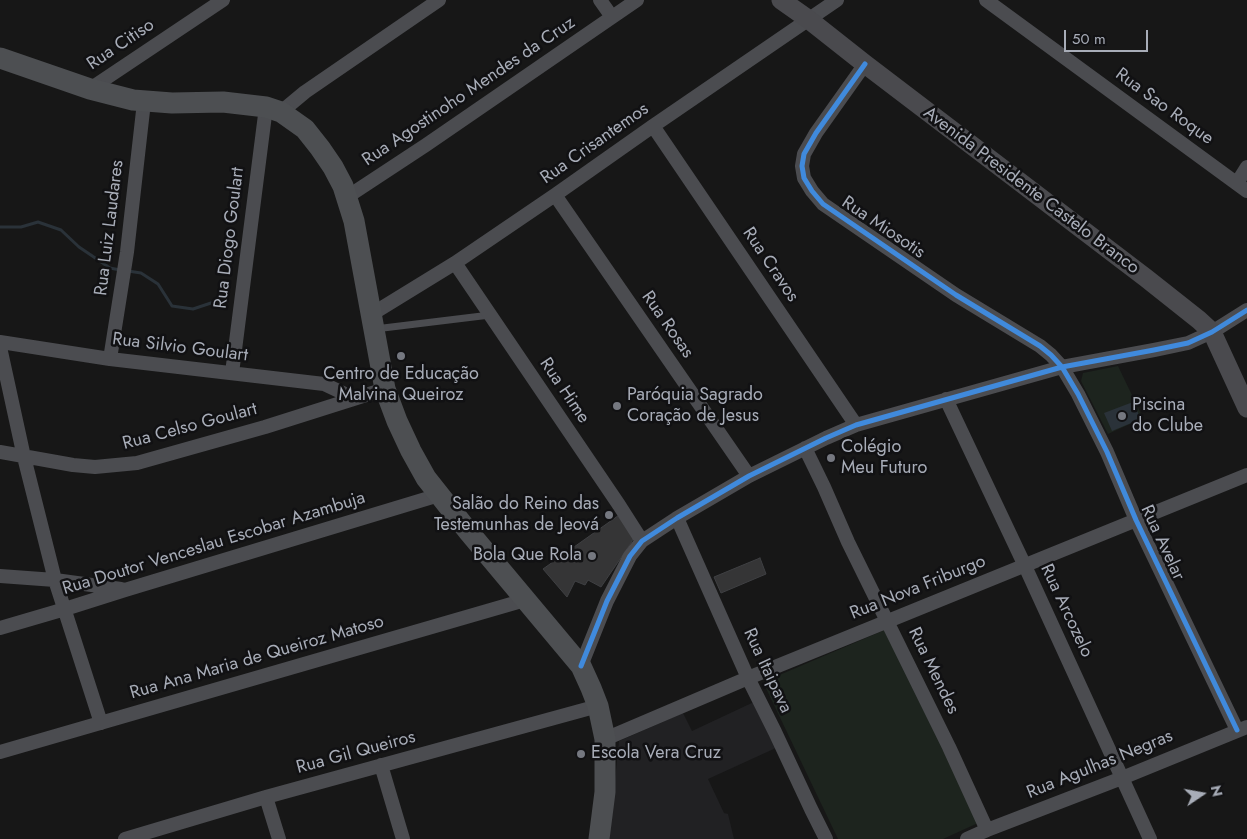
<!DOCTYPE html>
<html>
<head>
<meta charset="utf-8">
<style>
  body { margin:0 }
  #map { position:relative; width:1247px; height:839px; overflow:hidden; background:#171717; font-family:Jost,sans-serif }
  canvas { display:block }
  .north { position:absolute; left:1177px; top:769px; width:50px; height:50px; -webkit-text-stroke:4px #111113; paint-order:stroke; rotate:78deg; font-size:14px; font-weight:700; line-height:20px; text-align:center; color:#a8adb8 }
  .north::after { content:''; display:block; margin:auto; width:18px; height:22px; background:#a8adb8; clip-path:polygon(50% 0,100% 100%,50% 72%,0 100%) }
  .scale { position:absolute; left:1064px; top:30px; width:84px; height:22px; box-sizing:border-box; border:2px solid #a8adb8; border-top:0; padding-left:6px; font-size:15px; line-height:18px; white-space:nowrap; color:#a8adb8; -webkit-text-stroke:4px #111113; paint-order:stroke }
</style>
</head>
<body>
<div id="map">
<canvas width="1247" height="839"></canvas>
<div class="north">N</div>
<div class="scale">50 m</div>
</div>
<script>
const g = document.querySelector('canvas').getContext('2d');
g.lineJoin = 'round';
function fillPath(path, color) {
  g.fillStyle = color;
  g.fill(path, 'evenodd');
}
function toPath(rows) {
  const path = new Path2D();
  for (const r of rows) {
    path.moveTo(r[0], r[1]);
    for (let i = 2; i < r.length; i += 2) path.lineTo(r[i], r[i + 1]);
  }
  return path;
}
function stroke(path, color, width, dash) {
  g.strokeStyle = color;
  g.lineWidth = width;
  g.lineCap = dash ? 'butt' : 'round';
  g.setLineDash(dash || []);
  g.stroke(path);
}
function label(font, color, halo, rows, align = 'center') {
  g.font = font + ' Jost,sans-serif';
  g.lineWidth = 5;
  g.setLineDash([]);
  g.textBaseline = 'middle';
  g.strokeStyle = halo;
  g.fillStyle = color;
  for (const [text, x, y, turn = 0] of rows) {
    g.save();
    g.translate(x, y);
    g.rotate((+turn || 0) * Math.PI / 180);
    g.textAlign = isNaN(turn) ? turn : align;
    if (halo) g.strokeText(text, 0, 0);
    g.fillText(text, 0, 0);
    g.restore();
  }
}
const built = toPath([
  [756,701,778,747,708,779,724,813,728,814,734,839,609,839,619,741,683,713,692,731]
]);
const green = toPath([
  [1118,366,1143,418,1108,434,1081,381,1083,373],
  [887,629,978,823,943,839,838,839,763,682]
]);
const water = toPath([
  [1133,402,1141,419,1112,431,1104,413]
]);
const stream = toPath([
  [0,227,21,227,38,222,61,230,79,247,110,268,120,270],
  [128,271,141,273,158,284,172,306,193,309,223,299]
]);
const building = toPath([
  [622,513,634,537,631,543,601,587,588,580,585,585,575,581,567,597,543,569,622,513],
  [760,558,766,574,721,593,714,577,760,558]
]);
const lane = toPath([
  [375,329,490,315]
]);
const street = toPath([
  [600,0,612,17],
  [986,0,1247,191],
  [865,64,816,133,804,154,802,166,804,178,812,191,823,204,956,295,1040,346,1051,355,1062,367,1078,394,1107,452,1136,520,1237,730],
  [90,89,223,0],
  [281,112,305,92,439,0],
  [653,126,856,425],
  [1237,183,1247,167],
  [555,195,749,476],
  [347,197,426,145,637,0],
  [455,263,619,505,642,541],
  [372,314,455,263,555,195,653,126,837,0],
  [0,342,110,359,324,384,343,393,351,400],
  [0,347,24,457,55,580,101,723],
  [110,359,127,252,144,102],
  [232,373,266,107],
  [946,399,1025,566,1150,839],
  [805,448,824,487,848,542,949,747,987,830],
  [0,452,73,465,95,467,137,463,265,427,385,389],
  [677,518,748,678,775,732,811,809,826,839],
  [0,576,55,580,121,589],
  [0,628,65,609,125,590,439,495],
  [581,666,607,601,630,556,642,541,677,518,749,476,826,438,856,425,1062,367,1154,350,1188,343,1212,332,1247,310],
  [605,739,748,678,1247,475],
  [0,752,525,600],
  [381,765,403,839],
  [266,797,279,839],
  [125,839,266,797,598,706],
  [967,839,987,830,1122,778,1247,727]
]);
const secondary = toPath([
  [781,0,808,19,865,64,1146,278,1199,320,1212,332,1247,408]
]);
const primary = toPath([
  [0,58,90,89,133,100,172,103,223,102,266,107,281,112,305,129,320,148,333,167,343,186,354,221,385,389,397,421,411,451,426,478,468,531,581,666,591,688,598,706,605,739,605,792,599,839]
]);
const cycleway = toPath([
  [865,64,816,133,804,154,802,166,804,178,812,191,823,204,956,295,1040,346,1051,355,1062,367,1078,394,1107,452,1136,520,1237,730],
  [581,666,607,601,630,556,642,541,677,518,749,476,826,438,856,425,1062,367,1154,350,1188,343,1212,332,1247,310]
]);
const markers = [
  [401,356,5,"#757880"],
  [617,406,5,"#757880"],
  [1122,416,5,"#757880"],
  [831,458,5,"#757880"],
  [609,515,5,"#757880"],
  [592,556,5,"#757880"],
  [581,754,5,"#757880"]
];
const streetNames = [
  ["Rua Citiso",121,45,-34],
  ["Rua Agostinoho Mendes da Cruz",469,92,-34],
  ["Rua Sao Roque",1164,107,36],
  ["Rua Crisantemos",595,144,-35],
  ["Avenida Presidente Castelo Branco",1031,191,37],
  ["Rua Luiz Laudares",110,228,-83],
  ["Rua Miosotis",883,228,34],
  ["Rua Diogo Goulart",230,238,-83],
  ["Rua Cravos",770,265,56],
  ["Rua Rosas",667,325,55],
  ["Rua Silvio Goulart",180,348,7],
  ["Rua Hime",564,391,56],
  ["Rua Celso Goulart",190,427,-15],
  ["Rua Avelar",1162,543,65],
  ["Rua Doutor Venceslau Escobar Azambuja",214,544,-17],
  ["Rua Nova Friburgo",918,588,-22],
  ["Rua Arcozelo",1066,611,65],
  ["Rua Ana Maria de Queiroz Matoso",257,658,-16],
  ["Rua Itaipava",767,671,65],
  ["Rua Mendes",933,671,64],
  ["Rua Gil Queiros",356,753,-15],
  ["Rua Agulhas Negras",1100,765,-22]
];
const poiNames = [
  ["Centro de Educação",401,375,"center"],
  ["Malvina Queiroz",401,396,"center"],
  ["Paróquia Sagrado",627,396],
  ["Coração de Jesus",627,417],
  ["Piscina",1132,406],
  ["do Clube",1132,427],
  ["Colégio",841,448],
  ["Meu Futuro",841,469],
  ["Salão do Reino das",599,505,"right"],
  ["Testemunhas de Jeová",599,526,"right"],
  ["Bola Que Rola",582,556,"right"],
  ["Escola Vera Cruz",591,754]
];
fillPath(built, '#212123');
fillPath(green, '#1d241e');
fillPath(water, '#2a3239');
stroke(stream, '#2a3239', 3);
fillPath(building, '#353536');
stroke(building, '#3f4043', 1);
stroke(lane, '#4b4c50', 7);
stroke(street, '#4b4c50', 14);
stroke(secondary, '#4a4a4e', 19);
stroke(primary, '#4d4f52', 21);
stroke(cycleway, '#408adc', 5);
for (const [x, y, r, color] of markers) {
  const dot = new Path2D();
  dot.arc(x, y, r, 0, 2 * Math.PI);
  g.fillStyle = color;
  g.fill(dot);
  stroke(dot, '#111113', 2);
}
label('18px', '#a8adb8', '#111113', streetNames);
label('18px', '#a8adb8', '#111113', poiNames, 'left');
</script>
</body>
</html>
